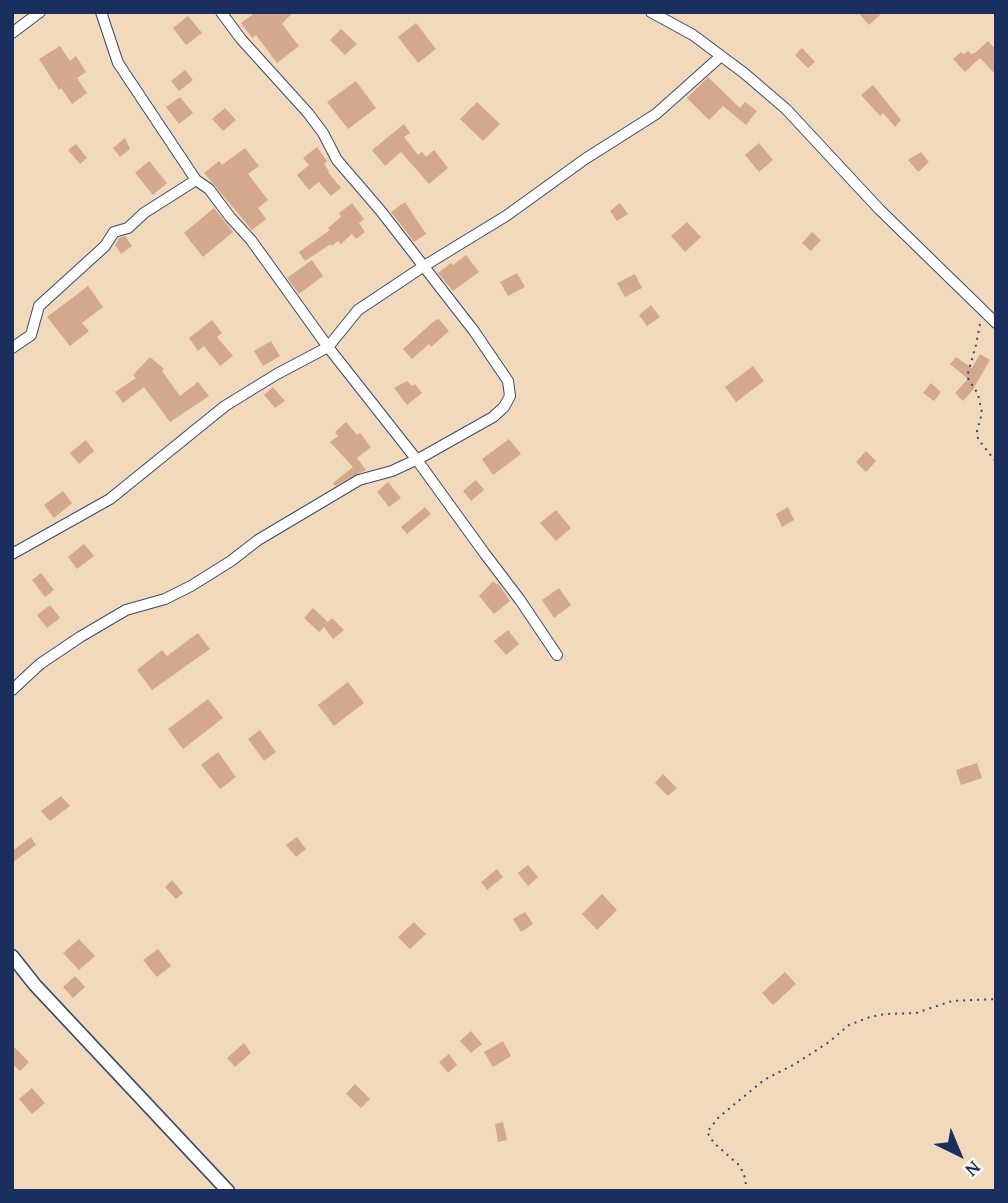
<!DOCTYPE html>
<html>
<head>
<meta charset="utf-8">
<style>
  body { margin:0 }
  #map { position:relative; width:1008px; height:1203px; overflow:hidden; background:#f1dabb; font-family:"Gentium Book Plus",serif }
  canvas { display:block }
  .frame { position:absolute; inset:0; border:14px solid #1b2f5e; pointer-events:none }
  .north { position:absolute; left:924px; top:1119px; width:70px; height:70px; -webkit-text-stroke:5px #fbf7ec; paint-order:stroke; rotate:137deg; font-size:19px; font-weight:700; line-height:28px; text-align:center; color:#1b2f5e }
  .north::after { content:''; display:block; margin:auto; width:24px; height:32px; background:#1b2f5e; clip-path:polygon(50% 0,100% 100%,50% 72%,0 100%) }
</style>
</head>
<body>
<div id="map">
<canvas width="1008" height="1203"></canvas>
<div class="frame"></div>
<div class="north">N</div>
</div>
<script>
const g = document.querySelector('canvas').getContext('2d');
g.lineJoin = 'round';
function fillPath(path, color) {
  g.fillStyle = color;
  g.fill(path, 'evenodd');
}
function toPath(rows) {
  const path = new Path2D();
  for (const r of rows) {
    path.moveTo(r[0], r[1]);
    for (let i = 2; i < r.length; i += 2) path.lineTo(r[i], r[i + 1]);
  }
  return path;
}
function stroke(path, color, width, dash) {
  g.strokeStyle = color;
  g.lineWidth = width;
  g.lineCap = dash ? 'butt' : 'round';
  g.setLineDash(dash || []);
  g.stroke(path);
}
const building = toPath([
  [256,12,293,12,282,24,299,46,277,63,256,35,252,38,241,23],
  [858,12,883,12,869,25],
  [188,16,202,33,186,45,173,28],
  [416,23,436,49,418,63,398,37],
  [341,29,357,44,345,55,330,40],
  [988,41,996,50,996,75,980,58,965,72,953,59,961,52,964,54,968,51,971,54,975,53],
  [60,46,70,61,76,56,86,72,77,78,87,93,72,104,61,88,59,90,39,59],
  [802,48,815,62,808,68,795,55],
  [185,70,193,80,179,91,171,81],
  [708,77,740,108,745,102,757,111,746,125,723,106,709,120,687,98],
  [356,81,376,108,348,129,327,102],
  [873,85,901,120,895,127,883,113,880,116,861,95],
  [180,97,193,113,179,124,166,107],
  [477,102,500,124,483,141,460,119],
  [225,108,236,120,223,131,212,119],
  [404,124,410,133,404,137,418,155,422,152,426,157,434,150,448,168,429,184,401,152,385,166,372,150],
  [125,138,130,149,120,157,113,148],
  [759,143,773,160,759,172,745,155],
  [76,144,87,158,80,164,68,150],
  [317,147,327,161,324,164,329,171,328,172,341,188,331,196,319,182,309,190,297,175,309,165,303,158],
  [245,148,259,166,248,174,268,200,258,208,266,219,252,230,204,173,219,161,222,165],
  [921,152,929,162,918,172,908,160],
  [149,161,167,183,153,195,135,173],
  [405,202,426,234,414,242,391,212],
  [352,203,364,219,359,223,365,232,356,239,352,234,341,244,338,241,332,246,331,244,305,261,299,252,330,230,328,228,341,217,339,213],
  [620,203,628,214,617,221,610,211],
  [214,208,233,232,203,257,184,233],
  [687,222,701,237,685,252,671,236],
  [812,232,821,240,811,251,802,243],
  [125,236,132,246,121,254,115,245,119,238],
  [466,255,479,272,453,291,438,273,451,263,453,265],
  [312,260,323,276,299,294,287,278],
  [517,273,525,287,508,296,500,282],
  [635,274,642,288,625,297,617,283],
  [88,286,103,307,82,323,89,331,70,346,47,317],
  [651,305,660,317,647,326,639,315],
  [439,319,449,331,431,347,429,344,412,359,403,349,434,321],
  [212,320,222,333,217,337,233,356,220,366,204,346,198,351,189,338],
  [271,341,280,356,263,366,254,351],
  [980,354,990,360,972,391,963,401,955,393,968,379,950,364,956,357,972,368],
  [150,357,164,369,162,371,180,396,198,382,209,396,170,422,144,387,123,403,115,392,136,378,133,375],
  [753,366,764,381,736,402,725,387],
  [407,381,412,386,415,384,422,393,407,405,394,388],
  [931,383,941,392,934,401,923,393],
  [273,387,285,401,275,408,264,395],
  [346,422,357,435,360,433,371,447,357,458,366,470,335,486,333,483,353,467,330,442,338,436,335,432],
  [509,439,521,454,493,475,482,459],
  [86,440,94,451,79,464,70,453],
  [866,451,876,461,866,472,856,462],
  [476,480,484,490,471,501,463,491],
  [388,482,401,498,389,507,377,492],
  [63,491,72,503,54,518,44,505],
  [425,507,431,514,407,534,401,527],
  [788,507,794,520,782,527,776,514],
  [556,510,571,528,556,541,540,523],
  [84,544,94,556,77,569,68,557],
  [41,573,54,590,45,597,32,580],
  [493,581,497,585,498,583,510,601,494,614,479,596],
  [559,588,571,605,554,618,542,600],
  [50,605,60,618,47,628,37,615],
  [313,608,328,622,332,618,344,630,333,639,324,627,319,632,304,618],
  [508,630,519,644,506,655,494,641],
  [198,633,210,649,152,690,137,670,162,650,167,656],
  [348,682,364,703,334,726,318,705],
  [208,699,223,718,183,749,168,729],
  [260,730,276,752,264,761,248,739],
  [218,752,236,777,220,789,201,765],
  [977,763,982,778,961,785,956,770],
  [663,774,677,788,668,796,655,783],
  [61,796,70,806,50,821,41,811],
  [31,837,36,845,12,863,12,851],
  [297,837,306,849,296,857,286,845],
  [528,865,538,877,528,886,518,873],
  [497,869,503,877,487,890,481,882],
  [172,880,183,893,176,899,165,887],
  [602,894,617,910,597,930,582,914],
  [525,912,533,924,521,932,513,919],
  [414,922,426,934,410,949,398,937],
  [79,939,95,956,79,970,63,953],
  [158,949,171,966,157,977,143,960],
  [785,972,796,984,773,1005,762,993],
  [75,976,85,987,73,998,63,987],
  [471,1031,482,1044,471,1053,460,1041],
  [503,1041,511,1056,493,1067,484,1052],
  [244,1043,251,1053,235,1067,227,1058],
  [12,1045,29,1062,20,1071,12,1063],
  [449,1054,457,1065,448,1073,439,1062],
  [355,1084,370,1099,361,1108,346,1094],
  [32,1088,45,1103,32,1114,19,1099],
  [503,1122,507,1140,498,1142,495,1124]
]);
const path = toPath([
  [980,324,976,345,967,377,978,394,982,413,977,431,978,439,996,462],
  [745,1191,746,1180,740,1166,714,1143,707,1132,719,1117,764,1080,795,1064,829,1042,849,1025,870,1017,885,1014,916,1013,952,1001,996,999]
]);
const minor = toPath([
  [101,12,118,63,196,180,209,189,230,217,251,240,328,347,417,460,485,554,520,600,557,655],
  [651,12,693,35,744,73,786,109,879,209,996,323],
  [12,33,40,12],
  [12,348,31,335,39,306,105,246,114,232,128,228,144,213,196,180],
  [12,554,110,499,225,406,277,374,328,347,358,310,424,266,506,216,585,159,656,114,721,56],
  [12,690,40,664,80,637,126,610,165,599,191,586,231,561,258,540,359,480,392,471,422,457,493,417,504,407,510,396,508,381,474,331,380,210,337,160,323,133,308,113,241,39,221,12]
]);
const tertiary = toPath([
  [12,956,35,985,228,1191]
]);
fillPath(building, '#d3a88d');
stroke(minor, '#3b496c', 12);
stroke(tertiary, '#3b496c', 15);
stroke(path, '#3b496c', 2, [2, 5]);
stroke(minor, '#fff', 10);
stroke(tertiary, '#fff', 12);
</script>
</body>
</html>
